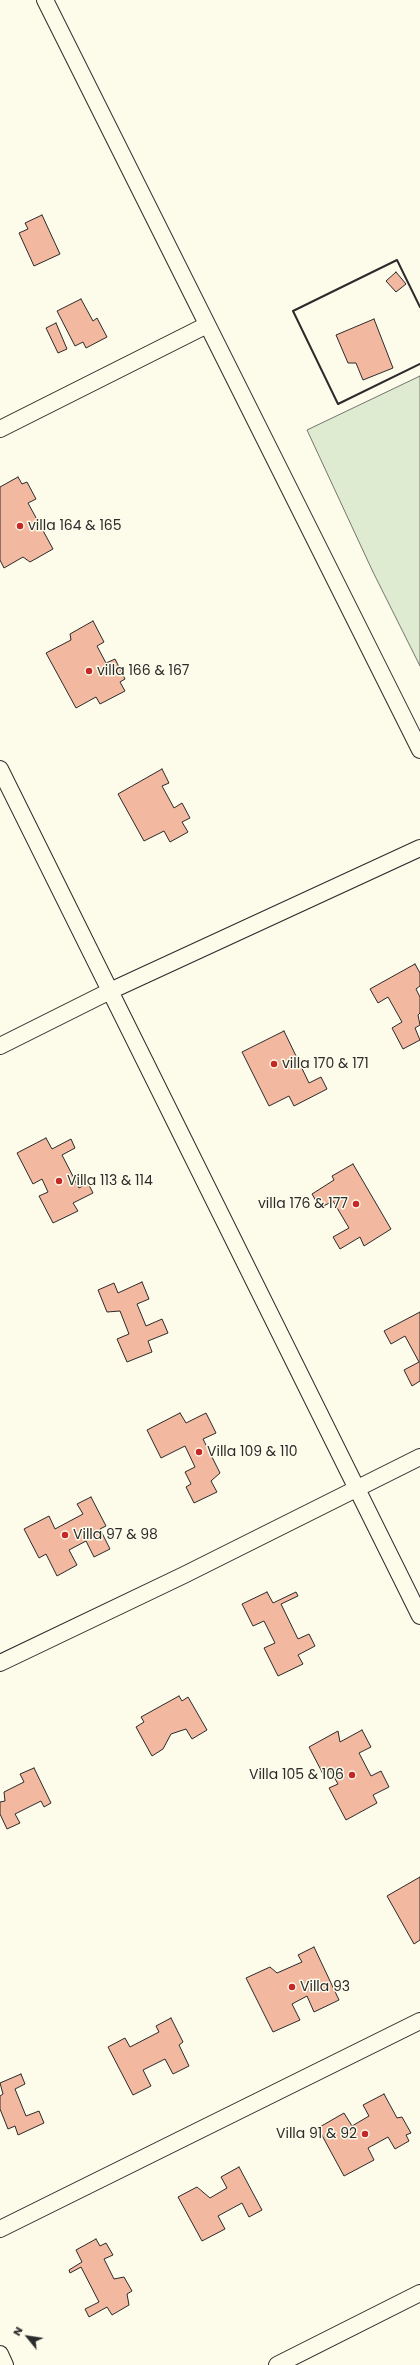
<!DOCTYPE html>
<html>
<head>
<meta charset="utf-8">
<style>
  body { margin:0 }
  #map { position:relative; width:420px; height:2365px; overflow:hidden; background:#fdfbea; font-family:Poppins,sans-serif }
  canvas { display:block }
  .north { position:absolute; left:8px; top:2317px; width:40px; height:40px; -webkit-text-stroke:3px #fdfbea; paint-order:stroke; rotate:300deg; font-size:11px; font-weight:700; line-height:16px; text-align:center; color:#2b2b2b }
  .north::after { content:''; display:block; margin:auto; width:14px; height:18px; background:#2b2b2b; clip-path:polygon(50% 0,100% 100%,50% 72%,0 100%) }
</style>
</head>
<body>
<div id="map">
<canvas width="420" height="2365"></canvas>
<div class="north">N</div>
</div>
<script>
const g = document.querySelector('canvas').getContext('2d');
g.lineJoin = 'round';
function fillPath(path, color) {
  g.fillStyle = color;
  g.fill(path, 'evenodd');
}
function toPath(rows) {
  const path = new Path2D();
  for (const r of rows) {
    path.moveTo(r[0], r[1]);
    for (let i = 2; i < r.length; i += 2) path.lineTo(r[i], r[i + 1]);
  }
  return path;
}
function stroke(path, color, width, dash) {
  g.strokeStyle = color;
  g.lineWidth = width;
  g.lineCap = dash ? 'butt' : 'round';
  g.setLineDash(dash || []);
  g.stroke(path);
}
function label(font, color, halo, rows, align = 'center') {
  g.font = font + ' Poppins,sans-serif';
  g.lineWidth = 3;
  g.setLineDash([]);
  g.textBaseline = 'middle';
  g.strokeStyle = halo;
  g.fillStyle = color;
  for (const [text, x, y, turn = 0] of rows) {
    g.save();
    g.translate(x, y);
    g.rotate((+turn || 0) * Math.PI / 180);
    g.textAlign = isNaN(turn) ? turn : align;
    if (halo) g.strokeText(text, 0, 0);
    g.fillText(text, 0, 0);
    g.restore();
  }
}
const green = toPath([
  [420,376,420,666,373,572,307,430,420,376]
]);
const building = toPath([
  [42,215,60,254,34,266,19,233,28,229,25,223,42,215],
  [396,272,406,284,396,292,386,281,396,272],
  [81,299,93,321,97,318,107,337,86,348,83,342,75,346,57,311,81,299],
  [374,319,393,368,363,380,356,363,348,363,336,335,374,319],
  [56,323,67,349,58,353,46,328,56,323],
  [18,477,22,484,27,482,36,499,28,503,53,549,30,562,23,557,4,568,0,560,0,487,18,477],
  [93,621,104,642,97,646,106,663,115,659,125,679,120,682,125,691,100,704,96,697,76,708,46,653,71,640,70,634,93,621],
  [162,769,169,783,162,786,174,808,182,803,190,818,182,822,188,832,170,842,164,831,144,841,118,794,162,769],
  [415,964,420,973,420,986,416,989,420,997,420,1013,418,1015,420,1025,415,1028,420,1040,403,1049,392,1028,402,1022,388,997,378,1003,370,989,415,964],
  [284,1031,309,1083,321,1077,327,1089,294,1106,289,1096,269,1106,242,1052,284,1031],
  [46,1138,52,1149,71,1139,75,1148,62,1155,79,1188,88,1183,93,1193,73,1203,78,1211,53,1223,39,1196,48,1192,42,1179,33,1184,17,1153,46,1138],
  [353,1164,391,1229,364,1246,360,1237,340,1249,333,1237,349,1228,333,1201,320,1208,312,1194,334,1180,332,1176,353,1164],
  [142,1282,149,1299,137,1304,146,1326,162,1319,168,1333,148,1341,152,1352,127,1362,117,1339,129,1334,120,1311,107,1312,98,1290,114,1283,118,1293,142,1282],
  [420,1312,420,1381,412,1386,404,1370,419,1362,405,1336,391,1344,384,1331,420,1312],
  [180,1413,186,1423,206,1413,216,1433,203,1439,220,1473,211,1481,217,1492,194,1503,186,1487,191,1484,185,1472,195,1467,185,1446,161,1458,147,1430,180,1413],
  [91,1497,106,1526,100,1529,110,1549,94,1557,86,1541,69,1550,77,1565,57,1576,46,1554,39,1558,24,1529,49,1516,55,1529,83,1514,77,1504,91,1497],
  [267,1592,273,1603,296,1592,298,1596,281,1604,298,1639,309,1634,315,1646,298,1655,303,1664,278,1676,264,1648,275,1643,264,1621,253,1626,242,1604,267,1592],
  [179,1696,182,1701,188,1697,207,1730,192,1739,186,1729,171,1734,163,1749,152,1756,136,1727,144,1722,141,1717,179,1696],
  [362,1730,371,1747,359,1753,371,1776,381,1771,389,1787,373,1795,377,1803,346,1820,329,1788,338,1784,330,1770,323,1774,309,1747,338,1731,340,1742,362,1730],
  [34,1768,51,1803,44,1807,41,1801,15,1814,20,1823,7,1829,0,1814,0,1802,5,1801,4,1792,24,1782,20,1774,34,1768],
  [420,1877,420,1940,414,1944,387,1896,420,1877],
  [314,1947,339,2000,314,2012,307,1996,292,2004,300,2020,273,2032,246,1978,270,1967,277,1973,302,1962,298,1955,314,1947],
  [171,2018,183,2042,179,2045,189,2066,173,2074,165,2059,143,2070,151,2086,133,2095,108,2047,125,2038,130,2047,159,2032,156,2026,171,2018],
  [21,2074,25,2084,15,2089,26,2116,39,2111,44,2123,18,2135,15,2126,8,2129,0,2109,0,2096,3,2094,0,2083,21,2074],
  [384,2094,397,2118,402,2117,411,2133,406,2135,409,2141,395,2149,388,2137,368,2148,374,2160,344,2176,318,2128,344,2113,352,2126,369,2116,363,2105,384,2094],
  [239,2167,262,2210,249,2217,242,2203,218,2216,225,2229,202,2241,178,2197,197,2187,210,2198,227,2188,221,2177,239,2167],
  [96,2239,100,2246,106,2243,113,2255,104,2259,114,2279,124,2277,132,2291,127,2294,129,2305,112,2315,107,2307,89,2317,85,2309,99,2302,81,2267,70,2273,69,2270,82,2262,76,2250,96,2239]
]);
const street = toPath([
  [45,0,420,750],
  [0,429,207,325],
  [0,769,420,1616],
  [0,1046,110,991,420,848],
  [0,1663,184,1575,420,1457],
  [0,2229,420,2021],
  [0,2354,5,2365],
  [277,2365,420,2293]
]);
const wall = toPath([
  [420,307,397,260,293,311,338,404,420,364]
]);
const markers = [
  [20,526,4,"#c62828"],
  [89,671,4,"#c62828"],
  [274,1064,4,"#c62828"],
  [59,1181,4,"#c62828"],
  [356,1204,4,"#c62828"],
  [199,1452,4,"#c62828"],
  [65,1535,4,"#c62828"],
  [352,1775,4,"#c62828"],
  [292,1987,4,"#c62828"],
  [365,2134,4,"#c62828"]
];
const poiNames = [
  ["villa 164 & 165",28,526],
  ["villa 166 & 167",97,671],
  ["villa 170 & 171",282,1064],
  ["Villa 113 & 114",67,1181],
  ["villa 176 & 177",348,1204,"right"],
  ["Villa 109 & 110",207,1452],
  ["Villa 97 & 98",73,1535],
  ["Villa 105 & 106",344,1775,"right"],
  ["Villa 93",300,1987],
  ["Villa 91 & 92",357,2134,"right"]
];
fillPath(green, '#deebd1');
stroke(green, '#74746e', 1);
fillPath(building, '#f2b8a0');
stroke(building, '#2b2b2b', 1);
stroke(street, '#2b2b2b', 18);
stroke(street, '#fdfbea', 16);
stroke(wall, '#2b2b2b', 2);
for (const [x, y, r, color] of markers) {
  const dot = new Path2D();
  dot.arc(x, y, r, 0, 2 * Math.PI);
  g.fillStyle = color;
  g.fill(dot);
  stroke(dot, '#fdfbea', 1.5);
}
label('14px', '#2b2b2b', '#fdfbea', poiNames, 'left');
</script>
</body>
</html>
